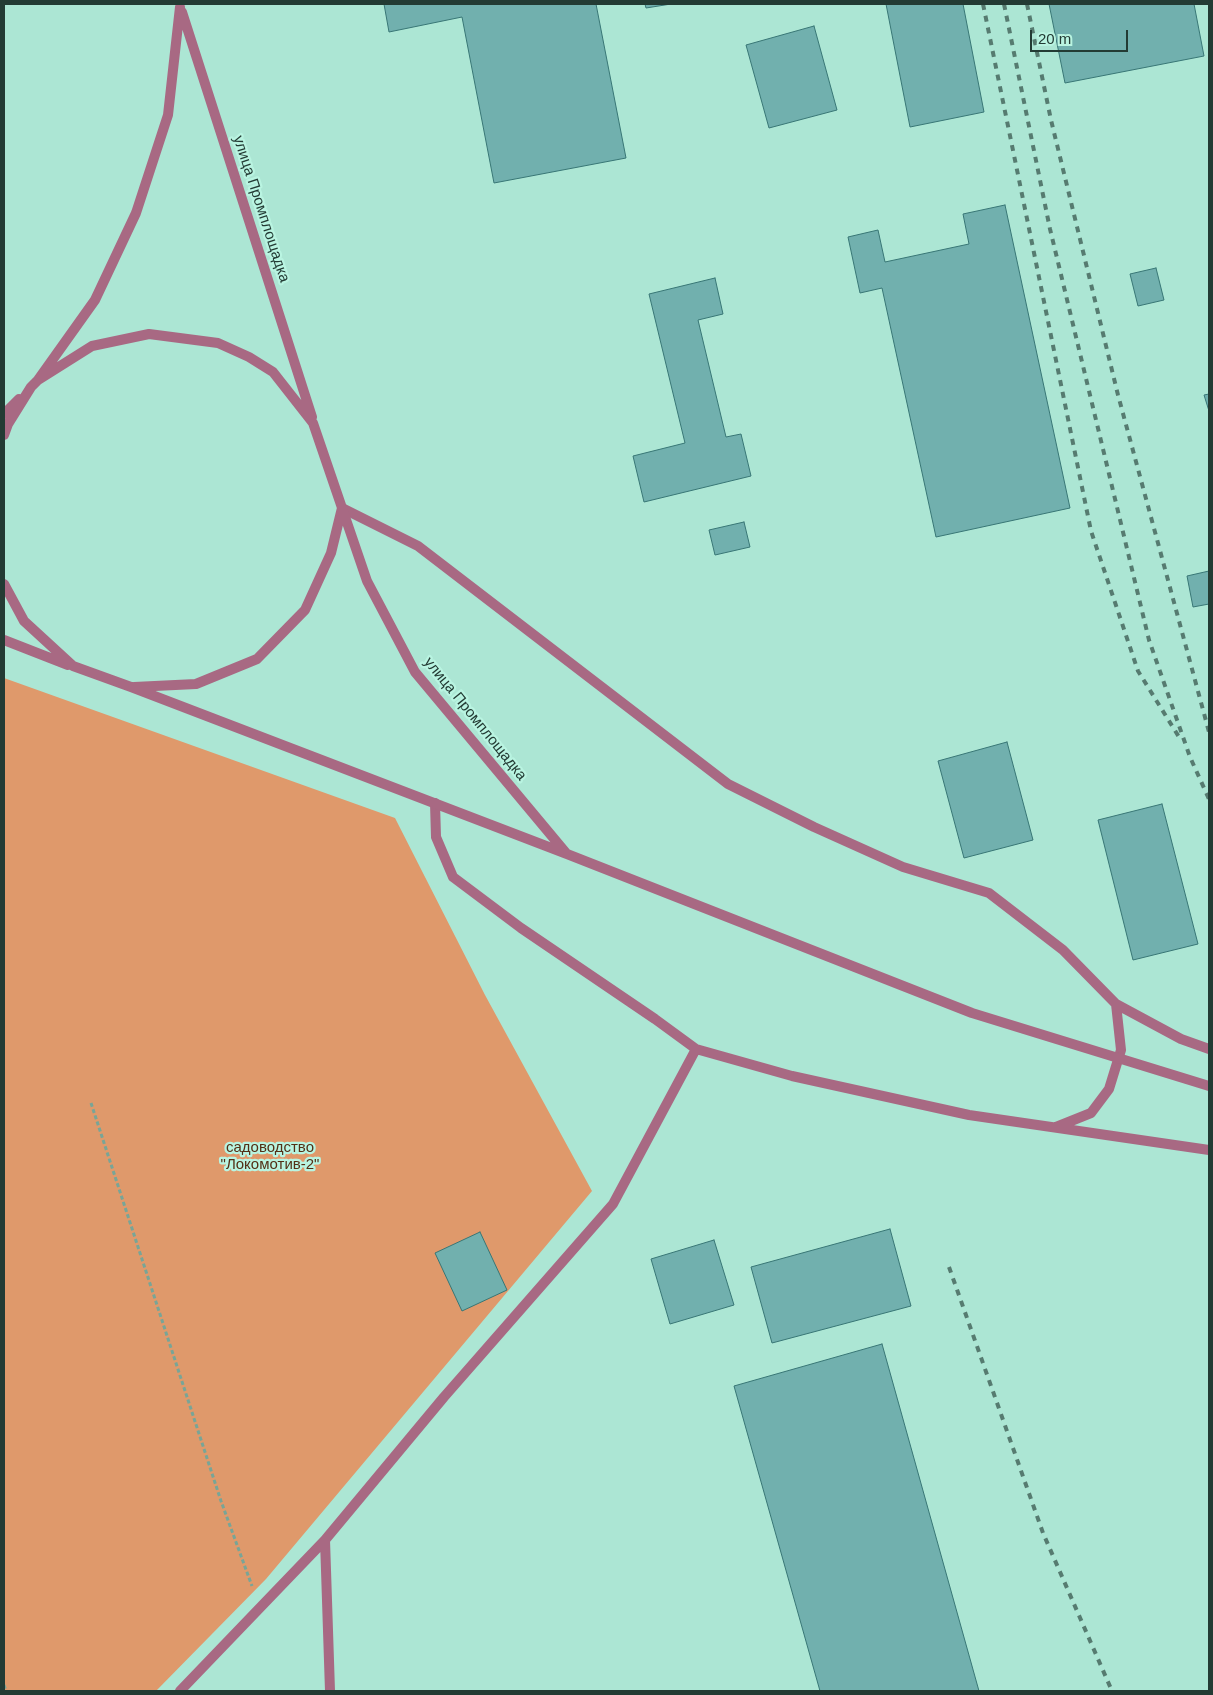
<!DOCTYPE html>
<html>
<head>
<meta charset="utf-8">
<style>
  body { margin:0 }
  #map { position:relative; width:1213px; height:1695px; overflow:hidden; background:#ace6d4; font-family:Arial,sans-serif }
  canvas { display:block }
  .frame { position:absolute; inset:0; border:5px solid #233b34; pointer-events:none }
  .scale { position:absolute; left:1030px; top:30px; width:98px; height:22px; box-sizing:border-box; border:2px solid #233b34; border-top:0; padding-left:6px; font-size:15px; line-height:18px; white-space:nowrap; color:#233b34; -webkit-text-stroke:4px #b9f4e1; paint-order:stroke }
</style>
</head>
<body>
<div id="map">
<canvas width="1213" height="1695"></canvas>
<div class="frame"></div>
<div class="scale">20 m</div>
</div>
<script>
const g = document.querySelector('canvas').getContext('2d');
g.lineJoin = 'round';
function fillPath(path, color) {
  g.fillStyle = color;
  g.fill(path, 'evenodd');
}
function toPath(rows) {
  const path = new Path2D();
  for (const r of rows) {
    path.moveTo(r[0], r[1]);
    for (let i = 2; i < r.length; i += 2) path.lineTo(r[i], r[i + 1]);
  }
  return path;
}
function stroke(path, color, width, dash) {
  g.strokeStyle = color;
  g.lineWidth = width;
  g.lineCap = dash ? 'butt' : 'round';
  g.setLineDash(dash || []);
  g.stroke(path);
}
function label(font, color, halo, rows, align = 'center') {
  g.font = font + ' Arial,sans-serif';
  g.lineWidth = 4.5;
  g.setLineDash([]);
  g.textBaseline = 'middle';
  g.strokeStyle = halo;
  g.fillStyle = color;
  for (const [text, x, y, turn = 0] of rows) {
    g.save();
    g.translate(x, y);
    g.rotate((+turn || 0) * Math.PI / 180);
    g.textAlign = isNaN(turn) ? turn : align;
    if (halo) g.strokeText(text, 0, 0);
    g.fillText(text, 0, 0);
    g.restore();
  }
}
const green = toPath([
  [4,678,395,818,485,995,592,1191,266,1579,156,1691,4,1691]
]);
const building = toPath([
  [384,4,596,4,626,158,494,183,462,17,389,32,384,4],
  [645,4,671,4,646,8,645,4],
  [886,4,963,4,984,112,910,127,886,4],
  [1049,4,1194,4,1204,56,1065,83,1049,4],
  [814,26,837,110,769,128,746,45,814,26],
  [1005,205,1070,508,936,537,882,288,860,293,848,237,878,230,885,262,969,244,963,214,1005,205],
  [1156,268,1164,300,1138,306,1130,274,1156,268],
  [715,278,723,314,698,320,726,437,741,434,751,476,644,502,633,456,685,443,649,294,715,278],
  [1209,394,1209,411,1204,395,1209,394],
  [744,522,750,547,715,555,709,530,744,522],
  [1209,571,1209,604,1193,607,1187,576,1209,571],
  [1007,742,1033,840,964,858,938,761,1007,742],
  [1162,804,1198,944,1133,960,1098,820,1162,804],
  [890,1229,911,1306,772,1343,751,1267,890,1229],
  [480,1232,507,1290,462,1311,435,1253,480,1232],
  [714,1240,734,1305,670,1324,651,1259,714,1240],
  [882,1344,979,1691,820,1691,734,1386,882,1344]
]);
const path = toPath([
  [91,1103,221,1501,252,1586],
  [4,1685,6,1691]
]);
const service = toPath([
  [342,508,418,546,728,784,814,827,903,867,989,893,1063,950,1116,1004,1121,1050,1109,1089,1091,1113,1056,1127],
  [1116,1004,1181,1039,1209,1049],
  [696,1049,792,1076,969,1115,1209,1150],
  [325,1540,330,1691],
  [180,1691,325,1540,444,1397,613,1204,696,1049,655,1019,521,928,453,877,436,837,435,803]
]);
const tertiary = toPath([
  [182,12,312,417],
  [38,380,92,346,149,334,218,343,249,357,273,372,313,423,367,581,415,672,566,853],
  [4,414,19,399],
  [4,435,8,424,31,387,38,380,95,300,136,213,168,115,180,7],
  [4,584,24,621,73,666,131,687,567,854,972,1013,1209,1086],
  [4,640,68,665],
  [134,687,196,684,257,659,305,610,331,553,342,508]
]);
const rail = toPath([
  [983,4,1091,531,1138,671,1179,737],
  [1004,4,1050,229,1149,640,1190,757,1209,799],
  [1027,4,1051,120,1118,395,1209,732],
  [949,1267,1043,1533,1112,1691]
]);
const streetNames = [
  ["улица Промплощадка",261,209,72],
  ["улица Промплощадка",475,719,51]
];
const parkNames = [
  ["садоводство",270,1148],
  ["\"Локомотив-2\"",270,1165]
];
fillPath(green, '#df996b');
fillPath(building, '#71b0ae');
stroke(building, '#387675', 1);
stroke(path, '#78a597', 3, [4, 2.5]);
stroke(service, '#a86983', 10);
stroke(tertiary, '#a86983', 10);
stroke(rail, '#567b70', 4, [6, 6]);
label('15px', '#233b34', '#b9f4e1', streetNames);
label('15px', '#532f15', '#b9f4e1', parkNames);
</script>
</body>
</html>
